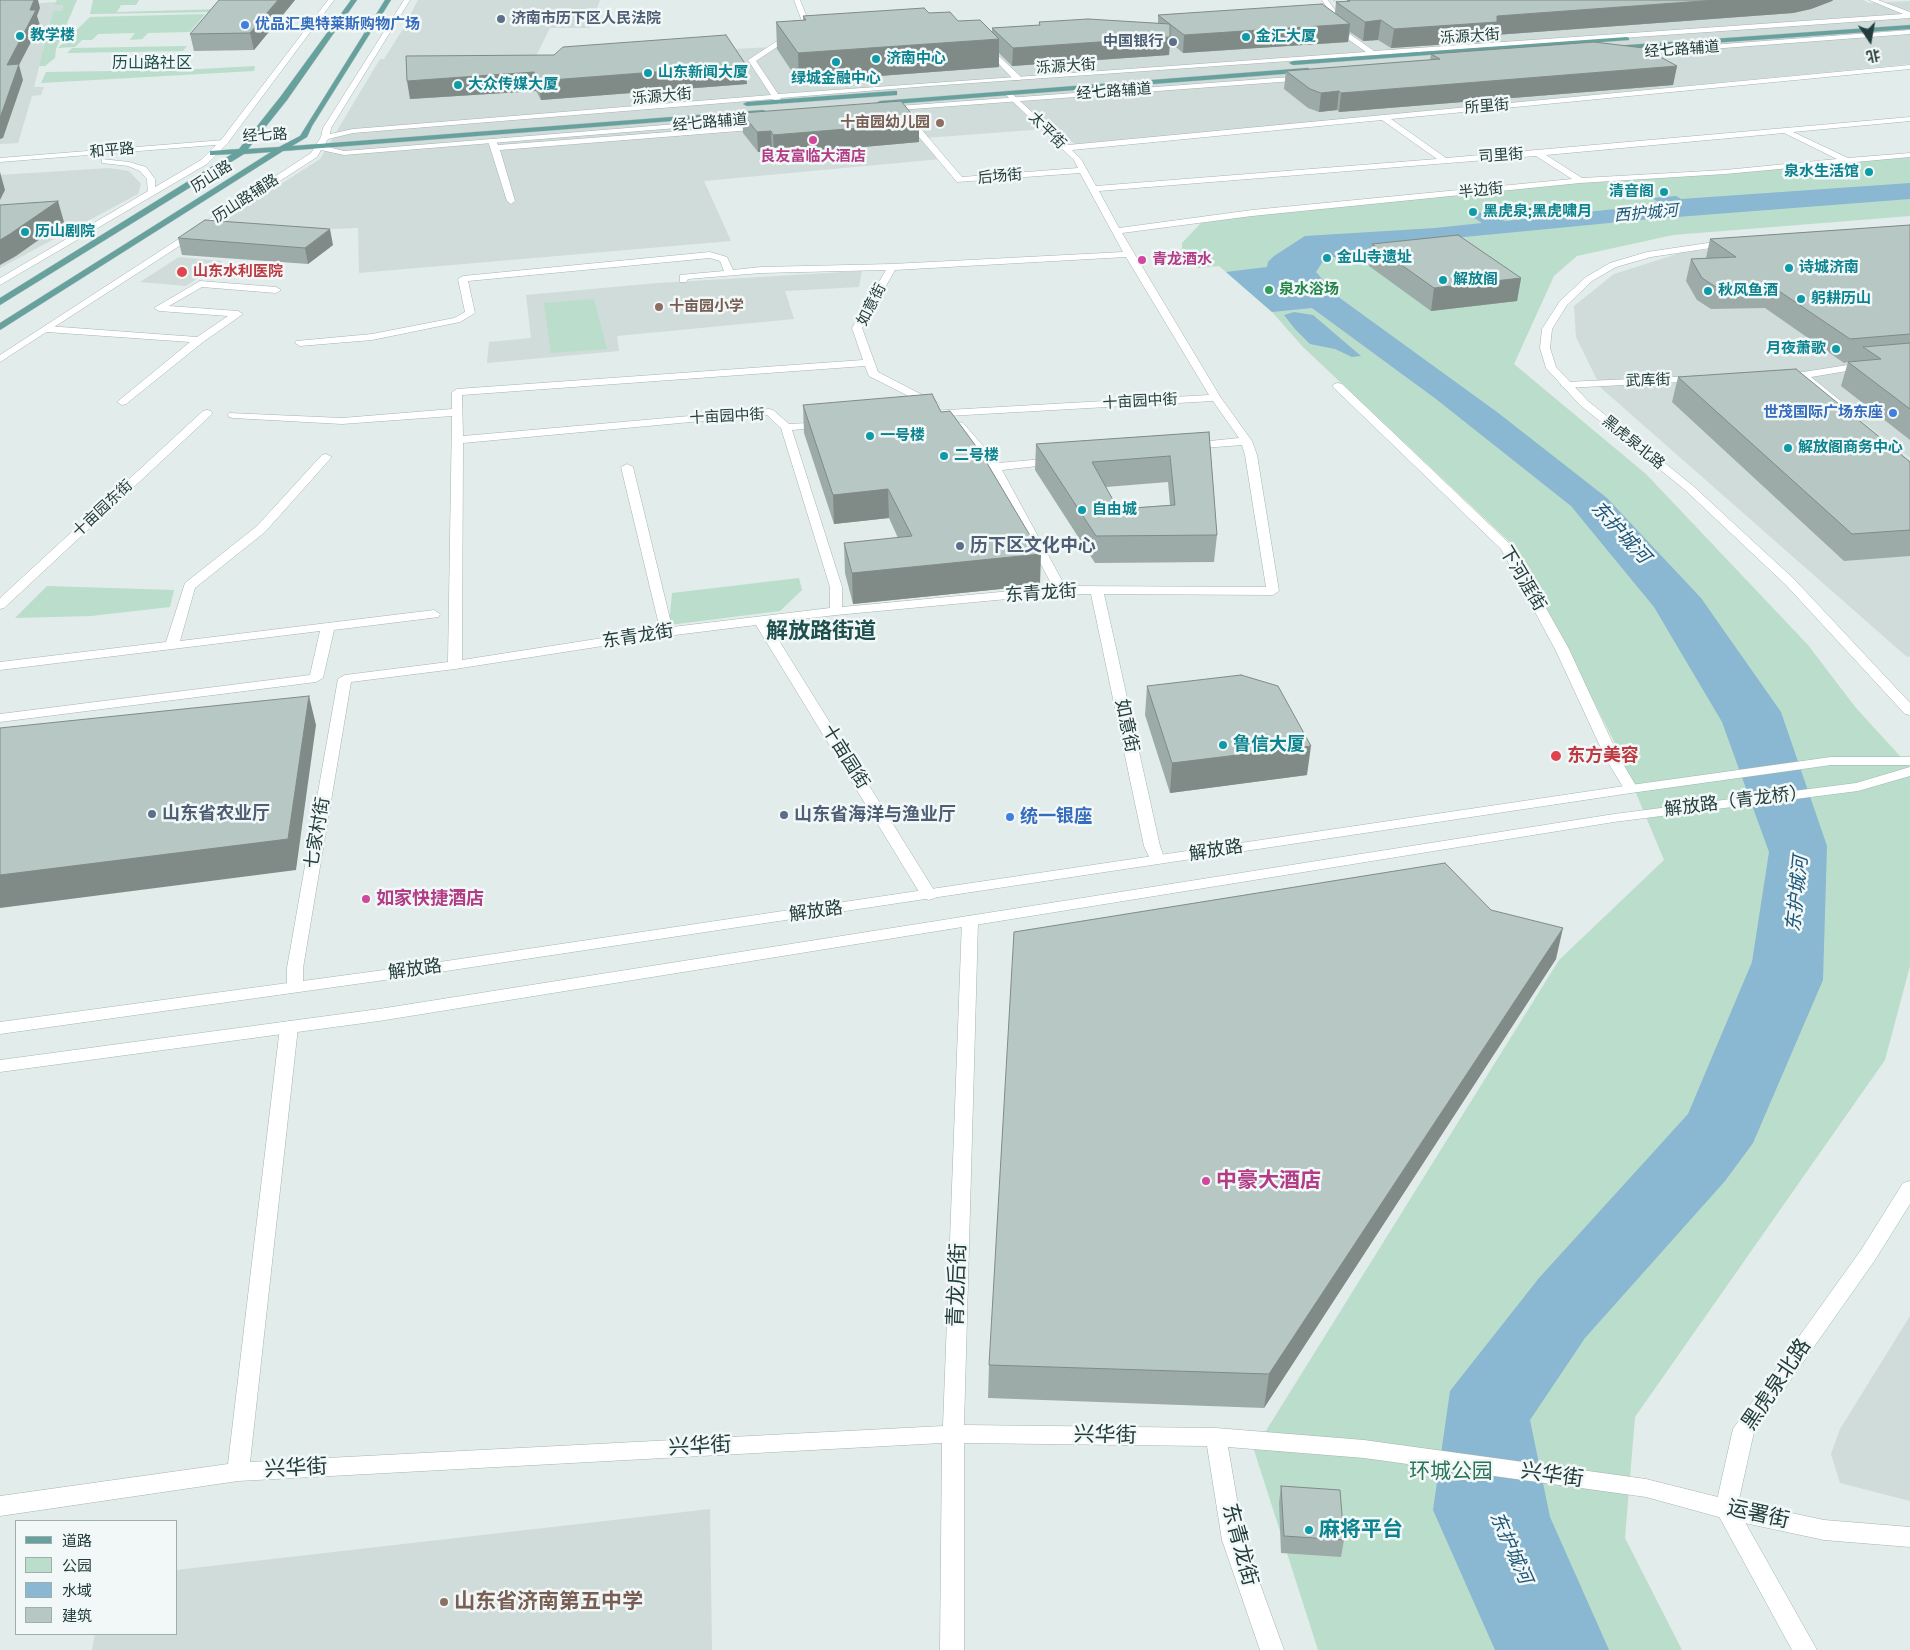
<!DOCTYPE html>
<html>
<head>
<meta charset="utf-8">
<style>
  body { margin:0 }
  #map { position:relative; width:1910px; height:1650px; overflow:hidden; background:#e2ecea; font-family:"Varela Round","Noto Sans SC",sans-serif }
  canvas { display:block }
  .legend { position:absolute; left:15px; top:1520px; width:162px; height:115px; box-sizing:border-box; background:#f2f8f7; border:1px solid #9fadac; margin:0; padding:6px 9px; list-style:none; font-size:15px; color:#223d3b }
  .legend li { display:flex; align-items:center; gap:10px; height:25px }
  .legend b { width:25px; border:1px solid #9fadac }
  .north { position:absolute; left:1845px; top:15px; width:50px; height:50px; -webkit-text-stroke:4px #f2f8f7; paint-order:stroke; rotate:168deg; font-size:14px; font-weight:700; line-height:20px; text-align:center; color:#223d3b }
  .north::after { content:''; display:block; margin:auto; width:18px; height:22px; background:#223d3b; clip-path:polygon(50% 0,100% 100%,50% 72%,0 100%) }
</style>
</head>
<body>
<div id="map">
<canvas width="1910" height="1650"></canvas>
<ul class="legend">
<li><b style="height:6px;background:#67a19e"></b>道路</li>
<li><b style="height:14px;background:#bbddcb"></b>公园</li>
<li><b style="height:14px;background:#8ab7d1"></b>水域</li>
<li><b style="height:14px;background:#b7c7c3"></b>建筑</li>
</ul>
<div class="north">北</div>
</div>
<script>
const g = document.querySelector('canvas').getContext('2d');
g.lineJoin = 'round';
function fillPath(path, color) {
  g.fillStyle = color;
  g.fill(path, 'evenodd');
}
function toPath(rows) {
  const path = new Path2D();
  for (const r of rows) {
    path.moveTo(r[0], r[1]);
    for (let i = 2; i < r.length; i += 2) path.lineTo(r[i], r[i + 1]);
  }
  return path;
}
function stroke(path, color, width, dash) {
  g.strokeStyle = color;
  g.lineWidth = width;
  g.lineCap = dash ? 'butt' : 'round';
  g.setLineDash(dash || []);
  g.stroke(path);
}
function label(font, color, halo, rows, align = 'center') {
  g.font = font + ' "Varela Round","Noto Sans SC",sans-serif';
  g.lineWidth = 5;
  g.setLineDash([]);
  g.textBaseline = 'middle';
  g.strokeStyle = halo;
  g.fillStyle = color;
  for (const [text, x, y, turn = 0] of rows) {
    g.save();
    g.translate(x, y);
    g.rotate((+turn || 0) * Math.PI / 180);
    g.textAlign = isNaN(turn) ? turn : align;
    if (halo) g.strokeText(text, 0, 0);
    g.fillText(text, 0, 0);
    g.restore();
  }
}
const built = toPath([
  [418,0,600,0,590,28,550,28,534,60,1137,27,1311,16,1344,9,1332,0,1417,7,1533,0,1863,0,1869,3,1910,1,1910,64,1075,145,1058,128,926,138,941,159,704,181,731,241,359,273,358,228,203,234,320,159,380,59,384,59,403,29],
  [55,2,55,5,63,5,63,10,53,11,34,87,44,87,41,95,32,96,18,143,0,144,0,6],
  [109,168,129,171,141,184,138,194,0,268,0,175],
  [1910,231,1910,458,1850,412,1910,460,1910,656,1907,657,1601,388,1576,337,1574,306,1614,274,1683,252],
  [179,257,223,261,186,286,140,282],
  [862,271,859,287,785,291,794,319,617,336,619,351,487,363,489,342,531,338,526,295,658,283],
  [1910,1316,1910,1501,1840,1483,1831,1454,1840,1429],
  [710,1509,712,1650,92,1650,95,1634,176,1634,176,1570]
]);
const green = toPath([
  [57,0,77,0,56,49,55,58,45,66,39,66,53,11,63,10,63,5,54,5],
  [93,0,139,0,136,5,121,5,117,12,219,9,217,12,90,14],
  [205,14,190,32,148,33,142,39,130,40,135,33,98,34,92,40,82,40,75,47,58,48,90,17],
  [187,46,183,51,67,53,72,48],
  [255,66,254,71,41,83,46,72,182,70],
  [1910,156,1910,216,1673,235,1577,256,1554,276,1514,364,1646,474,1808,645,1856,708,1910,767,1910,966,1885,1060,1635,1417,1625,1538,1682,1650,1318,1650,1254,1450,1559,960,1664,860,1615,743,1514,546,1303,347,1272,312,1219,266,1198,268,1182,250,1182,243,1201,223,1280,211,1585,182],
  [594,299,607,349,551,353,544,303],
  [799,578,802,590,780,611,669,625,672,593],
  [47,586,174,590,170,607,91,616,15,618]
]);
const water = toPath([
  [1910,183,1910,199,1651,219,1454,238,1372,253,1325,258,1316,272,1337,296,1497,412,1607,498,1701,598,1781,712,1827,846,1823,980,1753,1143,1725,1181,1585,1338,1530,1420,1550,1517,1609,1650,1495,1650,1433,1510,1450,1391,1539,1278,1688,1114,1752,962,1769,852,1722,722,1654,607,1571,506,1436,399,1312,308,1272,312,1226,272,1267,267,1268,262,1274,256,1305,236,1435,228,1482,223,1468,214,1477,212,1491,214,1505,221,1661,204,1652,198,1676,196,1681,199],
  [1294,312,1313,315,1361,356,1352,357,1335,349,1310,344,1295,329,1284,315]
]);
const minor = toPath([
  [982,44,986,44,1020,76,1020,80,1014,80,982,46,982,44],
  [1910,65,1910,69,1391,119,1446,158,1910,117,1910,121,1793,132,1848,158,1910,153,1910,157,1725,174,1580,183,1252,216,1122,233,1221,398,1252,441,1257,455,1279,591,1273,595,1104,594,1160,846,1165,860,1162,863,1152,863,1144,846,1091,594,1061,594,836,615,768,623,937,895,935,898,929,900,923,898,921,895,756,625,667,636,455,669,351,682,303,968,303,987,301,991,295,992,289,991,287,987,287,968,338,679,345,675,448,662,452,416,342,424,233,418,229,417,228,415,229,413,342,418,452,409,452,392,457,389,863,360,852,328,886,270,761,273,688,279,686,282,680,282,680,275,724,271,720,261,710,258,468,281,475,313,460,322,372,340,300,346,295,343,296,341,372,334,454,318,465,312,458,279,463,276,710,252,727,257,733,270,761,267,892,264,1123,252,1080,173,957,182,903,118,910,116,962,177,1078,168,1074,160,1006,95,1006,91,1009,91,1068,145,1910,65],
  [1382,120,1437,159,1096,186,1081,159,1072,150,1382,120],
  [1784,133,1837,159,1725,170,1582,178,1546,155,1784,133],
  [1536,156,1572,179,1252,210,1119,228,1099,191,1536,156],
  [1126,257,1209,395,930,411,925,414,930,417,1213,401,1239,438,1190,443,1184,446,1190,449,1242,445,1245,455,1266,587,1065,586,1002,470,1055,464,1061,461,1055,458,998,463,963,423,959,422,954,425,990,468,1053,587,842,607,842,587,792,430,823,427,828,424,827,422,789,424,773,410,769,409,463,436,462,395,865,366,869,376,930,407,938,407,939,405,938,403,878,372,862,328,895,270,1126,257],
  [767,415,781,428,830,587,830,608,672,627,633,467,627,464,621,467,660,629,462,660,463,443,767,415],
  [761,125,764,125,764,129,500,150,515,201,511,204,507,201,488,141,495,139,498,145,761,125],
  [200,281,276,287,281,290,276,293,202,287,169,306,238,311,243,314,203,342,126,404,122,405,117,402,190,342,47,332,42,329,47,326,197,337,228,316,159,311,154,308,200,281],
  [1867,362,1871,363,1871,367,1811,377,1853,411,1854,413,1853,415,1849,416,1845,415,1801,378,1783,379,1778,376,1783,373,1803,372,1867,362],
  [1698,376,1702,377,1703,379,1702,381,1565,388,1560,385,1565,382,1698,376],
  [1338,383,1342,384,1510,544,1569,649,1620,759,1638,789,1636,792,1626,792,1606,759,1555,649,1501,549,1334,388,1333,386,1334,384,1338,383],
  [207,410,211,411,212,413,211,415,4,608,0,609,0,598,203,411,207,410],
  [326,454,332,457,330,459,265,532,195,588,180,641,434,610,440,614,439,617,334,630,323,678,316,682,0,722,0,714,310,675,320,631,0,670,0,662,166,642,185,583,257,526,322,455,326,454],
  [970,916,976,917,978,921,964,1425,1216,1428,1364,1440,1646,1479,1726,1499,1824,1520,1910,1527,1910,1547,1824,1540,1726,1519,1646,1497,1364,1458,1228,1447,1244,1540,1284,1650,1260,1650,1222,1540,1207,1446,964,1443,964,1650,940,1650,942,1443,238,1481,0,1516,0,1496,228,1464,280,1027,283,1023,289,1021,295,1023,298,1027,250,1462,943,1426,962,921,964,917,970,916]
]);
const tertiary = toPath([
  [328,0,334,0,227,144,207,164,0,285,0,278,201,160,221,140,328,0],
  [404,0,410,0,331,128,330,134,353,129,771,95,748,60,803,24,794,0,800,0,810,25,756,61,778,94,1366,52,1320,19,1320,17,1330,12,1322,0,1328,0,1337,13,1327,18,1374,51,1903,14,1869,0,1878,0,1910,12,1910,18,929,86,780,98,783,102,779,104,773,99,353,133,328,139,324,146,344,151,763,117,767,119,763,121,344,155,321,150,317,157,0,362,0,355,311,153,321,137,323,128,404,0],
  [1910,30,1910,34,1631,55,1628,53,1631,51,1910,30],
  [1304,76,1308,78,1307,80,885,111,881,109,885,107,1304,76],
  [1728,240,1731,241,1731,245,1651,257,1616,267,1592,281,1567,305,1552,329,1550,348,1556,367,1588,401,1692,485,1794,579,1910,703,1910,715,1905,714,1786,585,1684,489,1580,405,1546,368,1540,348,1542,329,1560,301,1586,277,1610,263,1647,252,1728,240]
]);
const secondary = toPath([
  [224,140,228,142,227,144,0,162,0,158,224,140],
  [102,159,129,162,146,167,155,179,155,192,148,194,147,179,140,171,128,166,102,163,102,159],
  [1831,757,1910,757,1910,765,1831,765,1631,793,406,977,0,1034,0,1022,406,967,1631,785,1831,757],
  [1910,767,1910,776,1858,791,1614,822,379,1021,0,1072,0,1060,379,1009,1614,814,1856,783,1910,767],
  [1910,1181,1910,1204,1875,1260,1754,1432,1737,1508,1817,1650,1792,1650,1715,1509,1733,1429,1861,1250,1903,1183,1910,1181]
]);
const primary = toPath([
  [351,0,357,0,287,100,248,149,279,147,300,136,385,0,391,0,312,126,307,137,292,146,763,110,767,112,763,114,283,151,0,330,0,323,271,152,244,154,0,305,0,298,232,154,213,155,210,155,210,151,239,149,281,96,351,0],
  [1910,25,1910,29,1613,50,1610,48,1613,46,1910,25],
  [1627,37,1629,38,1629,40,1293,65,1289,63,1293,61,1627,37],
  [1306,68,1309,68,1309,72,880,105,876,103,880,101,1306,68],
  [894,91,897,91,897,95,747,106,743,104,747,102,894,91]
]);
const wall = toPath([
  [295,0,254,50,194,51,190,34],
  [1347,0,1833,0,1832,1,1811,9,1793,13,1495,35,1494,41,1391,48,1378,40,1363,41,1350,32,1348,42,1183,53,1170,42,1169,55,1012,66,999,53,999,67,799,82,777,49,776,22,803,20,803,16,929,13,958,21,992,32,992,28,1039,25,1039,22,1158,23,1158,15,1335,13,1336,2,1347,1],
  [1431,54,1677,66,1673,85,1339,112,1337,110,1319,112,1308,108,1284,89,1286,71,1430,60],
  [406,56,747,84,541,100,536,91,410,99],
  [742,113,919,123,919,142,774,155,772,151,758,152,743,133],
  [1910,225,1910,440,1841,386,1848,362,1844,363,1765,308,1711,309,1697,300,1686,281,1691,259,1706,258,1710,239],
  [178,238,333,245,308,264,182,255],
  [1372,244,1521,278,1517,301,1431,311,1369,266],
  [1678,377,1910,462,1910,556,1844,561,1672,402],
  [803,405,941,412,1040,585,853,604,845,573,844,543,898,538,889,518,834,524,804,433],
  [1209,432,1217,535,1214,562,1095,563,1035,470,1036,444],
  [1168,482,1170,505,1118,509,1106,487],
  [1147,686,1307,775,1170,793,1145,715],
  [1491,910,1556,959,1264,1408,988,1398,989,1365],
  [1281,1486,1344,1540,1341,1557,1281,1553,1279,1503]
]);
const shadedWall = toPath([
  [34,0,38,0,40,8,37,16,40,25,19,65,23,80,3,138,0,139,0,118,7,65],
  [278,0,295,0,254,50,250,33],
  [1716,0,1833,0,1832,1,1811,9,1793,13,1495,35,1494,41,1391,48,1394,29,1497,16],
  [1381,20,1378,40,1363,41,1365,22],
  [1350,24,1348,42,1183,53,1184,35],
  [1170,37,1169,55,1012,66,1013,48],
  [999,39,999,67,799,82,798,53],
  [746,65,747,84,541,100,538,81],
  [1677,66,1673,85,1339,112,1341,93],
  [534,72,536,91,410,99,407,81],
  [1339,91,1337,110,1319,112,1321,93],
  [919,123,919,142,774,155,773,135],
  [771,131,772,151,758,152,757,132],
  [0,172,5,190,0,200],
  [58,201,64,222,16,256,0,265,0,240],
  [330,229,333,245,308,264,305,248],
  [1521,278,1517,301,1431,311,1434,288],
  [888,489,889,518,834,524,833,495],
  [1041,554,1040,585,853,604,852,573],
  [309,696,316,725,296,870,0,908,0,875],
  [1311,746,1307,775,1170,793,1172,763],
  [1563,928,1556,959,1264,1408,1269,1374]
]);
const building = toPath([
  [0,0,34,0,30,10,36,10,7,65,19,64,0,118,0,0],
  [219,0,278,0,250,33,190,34,219,0],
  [1348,0,1716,0,1497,16,1497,22,1394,29,1381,20,1365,22,1336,2,1350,1,1348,0],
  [1322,4,1350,24,1184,35,1158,15,1322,4],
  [924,8,929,13,950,12,958,21,980,20,999,39,798,53,776,22,806,20,803,16,924,8],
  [1088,19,1170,24,1170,37,1013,48,992,28,1040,25,1039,22,1088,19],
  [726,35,746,65,538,81,534,72,407,81,406,56,554,55,563,47,726,35],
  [1594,42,1644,48,1677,66,1341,93,1339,91,1321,93,1310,89,1286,71,1440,59,1431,54,1594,42],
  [901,101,919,123,773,135,771,131,757,132,742,113,901,101],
  [58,201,10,234,0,240,0,205,58,201],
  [205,220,330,229,305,248,178,238,205,220],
  [1910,225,1910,334,1850,339,1770,285,1716,287,1702,278,1691,259,1736,257,1710,239,1910,225],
  [1458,235,1521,278,1434,288,1372,244,1458,235],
  [1910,343,1910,409,1848,362,1881,359,1863,347,1910,343],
  [1796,369,1910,462,1910,530,1852,534,1678,377,1796,369],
  [932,394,941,412,950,411,981,453,1041,554,852,573,844,543,912,536,888,489,833,495,803,405,932,394],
  [1209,432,1217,535,1096,536,1036,444,1209,432],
  [1170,456,1175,505,1118,509,1092,462,1170,456],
  [1241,675,1278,686,1311,746,1172,763,1147,686,1241,675],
  [309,696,288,839,0,875,0,728,309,696],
  [1445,863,1491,910,1563,928,1269,1374,989,1365,1014,932,1445,863],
  [1281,1486,1340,1490,1344,1540,1284,1536,1281,1486]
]);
const markers = [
  [501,19,5,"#5c6f8a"],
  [245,25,5,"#3f7fe0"],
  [20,36,5,"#0f9aa8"],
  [1246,37,5,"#0f9aa8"],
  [1173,42,5,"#5c6f8a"],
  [876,59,5,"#0f9aa8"],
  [836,62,5,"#0f9aa8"],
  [648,73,5,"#0f9aa8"],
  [458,85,5,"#0f9aa8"],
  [940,123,5,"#8d6e63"],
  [813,140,5,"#d1479c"],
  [1869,172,5,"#0f9aa8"],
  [1664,192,5,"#0f9aa8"],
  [1473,212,5,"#0f9aa8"],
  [25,232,5,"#0f9aa8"],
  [1327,258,5,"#0f9aa8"],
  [1142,260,5,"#d1479c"],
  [1789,268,5,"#0f9aa8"],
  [182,272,6,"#e0444e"],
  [1443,280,5,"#0f9aa8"],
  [1269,290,5,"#2e9e5b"],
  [1708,291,5,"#0f9aa8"],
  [1801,299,5,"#0f9aa8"],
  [659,307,5,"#8d6e63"],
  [1836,349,5,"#0f9aa8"],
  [1893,413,5,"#3f7fe0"],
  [870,436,5,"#0f9aa8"],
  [1788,448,5,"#0f9aa8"],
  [944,456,5,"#0f9aa8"],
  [1082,510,5,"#0f9aa8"],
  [960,546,5,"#5c6f8a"],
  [1223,745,5,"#0f9aa8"],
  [1556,756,6,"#e0444e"],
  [152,814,5,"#5c6f8a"],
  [784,815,5,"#5c6f8a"],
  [1010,817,5,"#3f7fe0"],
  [366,899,5,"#d1479c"],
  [1206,1181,5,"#d1479c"],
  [1309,1530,5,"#0f9aa8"],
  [444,1602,5,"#8d6e63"]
];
const farServicenames = [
  ["济南市历下区人民法院",511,19],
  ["中国银行",1163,42,"right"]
];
const farShopnames = [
  ["优品汇奥特莱斯购物广场",255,25],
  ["世茂国际广场东座",1883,413,"right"]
];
const farCulturenames = [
  ["教学楼",30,36],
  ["金汇大厦",1256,37],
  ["济南中心",886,59],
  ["山东新闻大厦",658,73],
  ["绿城金融中心",836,79,"center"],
  ["大众传媒大厦",468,85],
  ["泉水生活馆",1859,172,"right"],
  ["清音阁",1654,192,"right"],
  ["黑虎泉;黑虎啸月",1483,212],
  ["历山剧院",35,232],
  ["金山寺遗址",1337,258],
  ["诗城济南",1799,268],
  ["解放阁",1453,280],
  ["秋风鱼酒",1718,291],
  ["躬耕历山",1811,299],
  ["月夜萧歌",1826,349,"right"],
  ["一号楼",880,436],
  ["解放阁商务中心",1798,448],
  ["二号楼",954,456],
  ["自由城",1092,510]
];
const farStreetnames = [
  ["泺源大街",1470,37,-4],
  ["经七路辅道",1682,50,-4],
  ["泺源大街",1066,67,-4],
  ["经七路辅道",1114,92,-4],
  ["泺源大街",662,97,-5],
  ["所里街",1487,107,-5],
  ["经七路辅道",710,123,-5],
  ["太平街",1047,131,45],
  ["经七路",265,136,-3],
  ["和平路",112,151,-5],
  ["司里街",1501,156,-4],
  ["历山路",212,177,-33],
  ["后场街",1000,177,-5],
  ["半边街",1481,191,-6],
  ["历山路辅路",246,199,-33],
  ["如意街",872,305,-63],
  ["武库街",1648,381,-2],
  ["十亩园中街",1140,402,-3],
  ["十亩园中街",727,417,-3],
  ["黑虎泉北路",1633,443,39],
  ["十亩园东街",103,509,-43]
];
const farEducationnames = [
  ["十亩园幼儿园",930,123],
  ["十亩园小学",669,307,"left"]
];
const farHotelnames = [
  ["良友富临大酒店",813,157],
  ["青龙酒水",1152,260,"left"]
];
const farHealthnames = [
  ["山东水利医院",193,272]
];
const farLeisurenames = [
  ["泉水浴场",1279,290]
];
const farQuarternames = [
  ["历山路社区",152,64]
];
const farWaternames = [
  ["西护城河",1646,214,-5]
];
const serviceNames = [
  ["历下区文化中心",970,546],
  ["山东省农业厅",162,814],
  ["山东省海洋与渔业厅",794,815]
];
const streetNames = [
  ["下河涯街",1522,579,59],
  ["东青龙街",1041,594,-4],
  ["东青龙街",638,637,-9],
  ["如意街",1126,726,78],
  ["十亩园街",845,757,58],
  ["解放路（青龙桥）",1736,802,-7],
  ["七家村街",318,833,-80],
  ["解放路",1216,851,-9],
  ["解放路",816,912,-8],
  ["解放路",415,970,-8]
];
const cultureNames = [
  ["鲁信大厦",1233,745]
];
const healthNames = [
  ["东方美容",1567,756]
];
const shopNames = [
  ["统一银座",1020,817]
];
const hotelNames = [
  ["如家快捷酒店",376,899]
];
const waterNames = [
  ["东护城河",1620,533,47],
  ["东护城河",1798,894,-84],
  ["东护城河",1510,1548,66]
];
const nearHotelnames = [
  ["中豪大酒店",1216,1181]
];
const nearStreetnames = [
  ["青龙后街",958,1285,-88],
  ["黑虎泉北路",1777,1385,-56],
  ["兴华街",1105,1436,1],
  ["兴华街",700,1447,-3],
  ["兴华街",296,1469,-3],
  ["兴华街",1552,1476,8],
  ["运署街",1758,1515,13],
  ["东青龙街",1239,1545,75]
];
const nearParknames = [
  ["环城公园",1451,1472]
];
const nearCulturenames = [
  ["麻将平台",1319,1530]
];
const nearEducationnames = [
  ["山东省济南第五中学",454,1602]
];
const districtNames = [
  ["解放路街道",821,632]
];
fillPath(built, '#d0dcd9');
fillPath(green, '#bbddcb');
fillPath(water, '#8ab7d1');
stroke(minor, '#a5b4b2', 1);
stroke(tertiary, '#a5b4b2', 1);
stroke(secondary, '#a0b8b4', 1);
stroke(primary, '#c1c9c8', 1);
fillPath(minor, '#fff');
fillPath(tertiary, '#fff');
fillPath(secondary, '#fff');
fillPath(primary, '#67a19e');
fillPath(wall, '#9daba8');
fillPath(shadedWall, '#808b88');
fillPath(building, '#b7c7c3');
stroke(building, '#808b88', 1);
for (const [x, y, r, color] of markers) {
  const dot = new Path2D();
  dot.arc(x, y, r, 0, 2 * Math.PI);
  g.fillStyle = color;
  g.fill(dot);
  stroke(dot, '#f2f8f7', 2);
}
label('bold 15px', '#4e5e75', '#f2f8f7', farServicenames, 'left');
label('bold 15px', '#366cbe', '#f2f8f7', farShopnames, 'left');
label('bold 15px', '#0d838f', '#f2f8f7', farCulturenames, 'left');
label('15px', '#223d3b', '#f2f8f7', farStreetnames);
label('bold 15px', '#785e54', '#f2f8f7', farEducationnames, 'right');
label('bold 15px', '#b23c85', '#f2f8f7', farHotelnames);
label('bold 15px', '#be3a42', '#f2f8f7', farHealthnames, 'left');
label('bold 15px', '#27864d', '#f2f8f7', farLeisurenames, 'left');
label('16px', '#1e4f4d', '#f2f8f7', farQuarternames);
label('italic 16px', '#1c5578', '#f2f8f7', farWaternames);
label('bold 18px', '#4e5e75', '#f2f8f7', serviceNames, 'left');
label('18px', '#223d3b', '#f2f8f7', streetNames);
label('bold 18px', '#0d838f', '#f2f8f7', cultureNames, 'left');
label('bold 18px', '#be3a42', '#f2f8f7', healthNames, 'left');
label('bold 18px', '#366cbe', '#f2f8f7', shopNames, 'left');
label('bold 18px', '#b23c85', '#f2f8f7', hotelNames, 'left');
label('italic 19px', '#1c5578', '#f2f8f7', waterNames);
label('bold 21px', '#b23c85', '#f2f8f7', nearHotelnames, 'left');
label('21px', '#223d3b', '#f2f8f7', nearStreetnames);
label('21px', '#2c7357', '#f2f8f7', nearParknames);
label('bold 21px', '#0d838f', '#f2f8f7', nearCulturenames, 'left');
label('bold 21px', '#785e54', '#f2f8f7', nearEducationnames, 'left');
label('bold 22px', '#1e4f4d', '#f2f8f7', districtNames);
</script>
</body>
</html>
